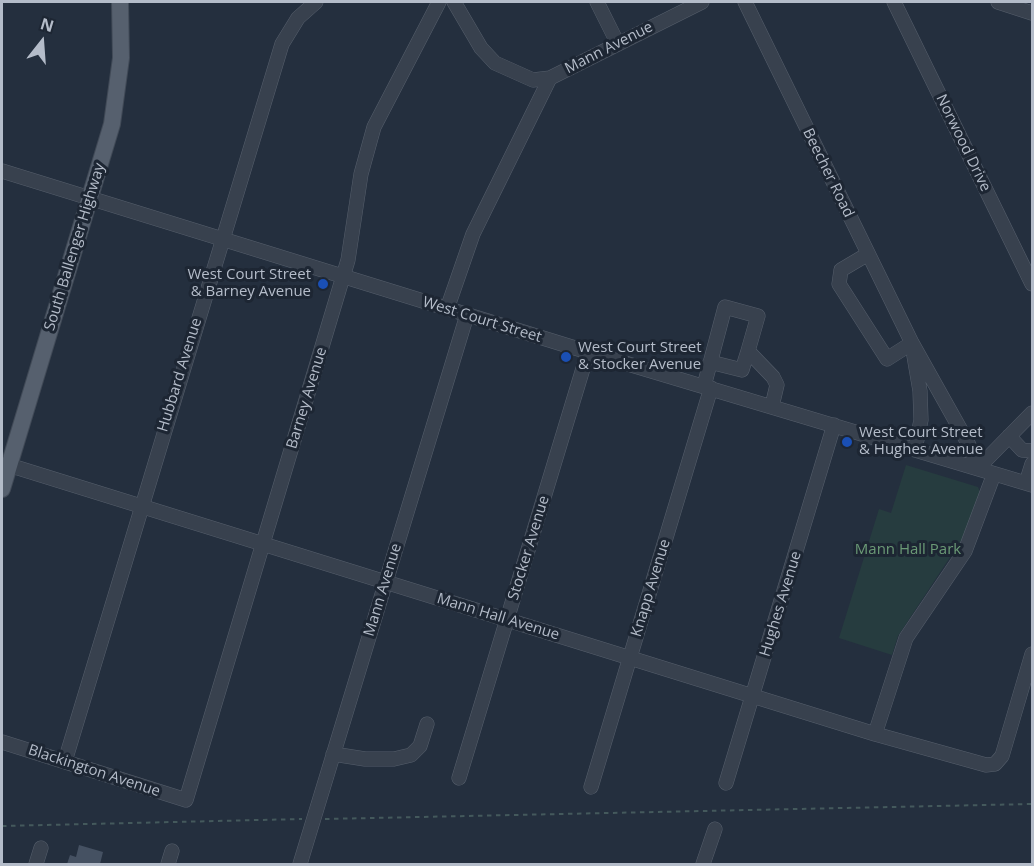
<!DOCTYPE html>
<html>
<head>
<meta charset="utf-8">
<style>
  body { margin:0 }
  #map { position:relative; width:1034px; height:866px; overflow:hidden; background:#242f3e; font-family:"Open Sans",sans-serif }
  canvas { display:block }
  .frame { position:absolute; inset:0; border:3px solid #b4bcc9; pointer-events:none }
  .north { position:absolute; left:12px; top:12px; width:60px; height:60px; -webkit-text-stroke:4px #1d2633; paint-order:stroke; rotate:17deg; font-size:16px; font-weight:700; line-height:24px; text-align:center; color:#b4bcc9 }
  .north::after { content:''; display:block; margin:auto; width:21px; height:27px; background:#b4bcc9; clip-path:polygon(50% 0,100% 100%,50% 72%,0 100%) }
</style>
</head>
<body>
<div id="map">
<canvas width="1034" height="866"></canvas>
<div class="frame"></div>
<div class="north">N</div>
</div>
<script>
const g = document.querySelector('canvas').getContext('2d');
g.lineJoin = 'round';
function fillPath(path, color) {
  g.fillStyle = color;
  g.fill(path, 'evenodd');
}
function toPath(rows) {
  const path = new Path2D();
  for (const r of rows) {
    path.moveTo(r[0], r[1]);
    for (let i = 2; i < r.length; i += 2) path.lineTo(r[i], r[i + 1]);
  }
  return path;
}
function stroke(path, color, width, dash) {
  g.strokeStyle = color;
  g.lineWidth = width;
  g.lineCap = dash ? 'butt' : 'round';
  g.setLineDash(dash || []);
  g.stroke(path);
}
function label(font, color, halo, rows, align = 'center') {
  g.font = font + ' "Open Sans",sans-serif';
  g.lineWidth = 6;
  g.setLineDash([]);
  g.textBaseline = 'middle';
  g.strokeStyle = halo;
  g.fillStyle = color;
  for (const [text, x, y, turn = 0] of rows) {
    g.save();
    g.translate(x, y);
    g.rotate((+turn || 0) * Math.PI / 180);
    g.textAlign = isNaN(turn) ? turn : align;
    if (halo) g.strokeText(text, 0, 0);
    g.fillText(text, 0, 0);
    g.restore();
  }
}
const green = toPath([
  [906,465,978,487,980,492,968,530,898,636,892,655,839,638,879,509,891,513]
]);
const building = toPath([
  [79,845,103,852,100,864,67,864,70,855,76,857]
]);
const path = toPath([
  [325,819,1032,804],
  [2,826,302,819]
]);
const minor = toPath([
  [454,2,481,48,495,63,533,80,550,78],
  [597,2,617,42],
  [745,2,912,343,968,443,978,468,1032,413],
  [894,2,1032,284],
  [998,2,1032,13],
  [2,171,588,352,1032,485],
  [868,254,841,270,839,284,887,359,912,343],
  [447,309,473,234,550,78,702,2],
  [914,356,920,391,921,420,915,449],
  [710,362,742,370,748,351],
  [704,386,725,307,758,316,748,351,773,377,777,385,772,406],
  [1009,436,1022,450,1032,451],
  [2,463,875,734,986,765,995,764,1002,756,1032,654],
  [1026,483,1032,464],
  [875,734,906,638,965,551,994,474],
  [2,742,186,800,348,260,361,174,374,127,439,2],
  [333,754,365,759,394,759,411,755,420,746,427,724],
  [65,761,282,44,298,18,316,2],
  [459,778,588,352],
  [726,783,834,425],
  [591,787,711,388],
  [36,864,41,848],
  [168,864,172,851],
  [300,864,467,315],
  [703,864,715,829]
]);
const major = toPath([
  [2,489,112,124,121,58,120,2]
]);
const markers = [
  [323,284,6,"#1a4fb4"],
  [566,357,6,"#1a4fb4"],
  [847,442,6,"#1a4fb4"]
];
const streetNames = [
  ["Mann Avenue",609,48,-27],
  ["Norwood Drive",963,143,64],
  ["Beecher Road",828,173,64],
  ["South Ballenger Highway",75,247,-73],
  ["West Court Street",482,320,17],
  ["Hubbard Avenue",180,375,-73],
  ["Barney Avenue",307,398,-73],
  ["Stocker Avenue",529,548,-73],
  ["Knapp Avenue",651,588,-73],
  ["Mann Avenue",383,590,-73],
  ["Hughes Avenue",781,604,-73],
  ["Mann Hall Avenue",498,617,17],
  ["Blackington Avenue",94,771,18]
];
const poiNames = [
  ["West Court Street",311,275,"right"],
  ["& Barney Avenue",311,292,"right"],
  ["West Court Street",578,348],
  ["& Stocker Avenue",578,365],
  ["West Court Street",859,433],
  ["& Hughes Avenue",859,450]
];
const parkNames = [
  ["Mann Hall Park",908,550]
];
fillPath(green, '#263c3f');
fillPath(building, '#455162');
stroke(minor, '#565f6c', 15);
stroke(major, '#414a57', 18);
stroke(path, '#44595c', 2, [4.5, 4.5]);
stroke(minor, '#38414e', 14);
stroke(major, '#56606e', 16);
for (const [x, y, r, color] of markers) {
  const dot = new Path2D();
  dot.arc(x, y, r, 0, 2 * Math.PI);
  g.fillStyle = color;
  g.fill(dot);
  stroke(dot, '#1d2633', 2);
}
label('15px', '#b4bcc9', '#1d2633', streetNames);
label('15px', '#b4bcc9', '#1d2633', poiNames, 'left');
label('15px', '#6b9a76', '#1d2633', parkNames);
</script>
</body>
</html>
